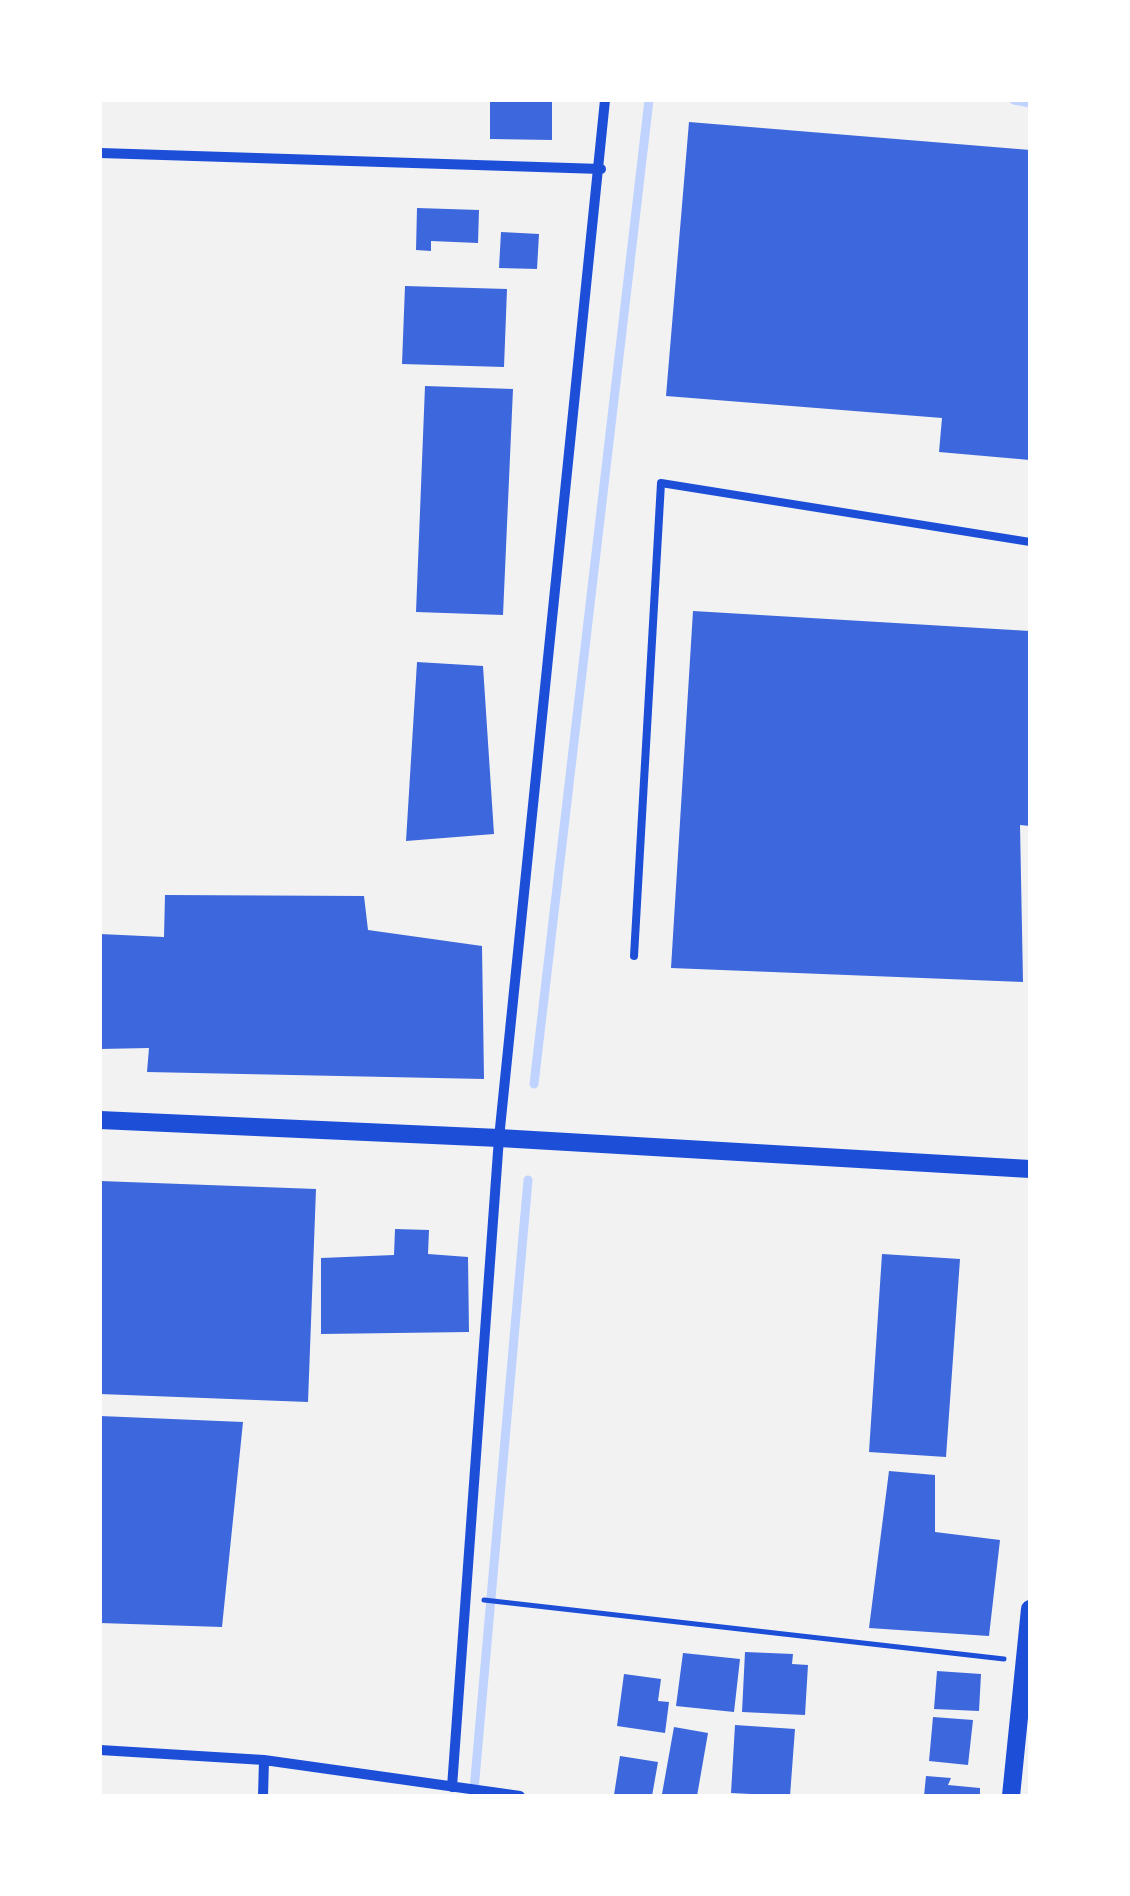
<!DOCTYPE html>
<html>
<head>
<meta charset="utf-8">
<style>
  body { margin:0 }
  #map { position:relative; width:1130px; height:1896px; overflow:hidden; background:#f2f2f2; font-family:Commissioner,sans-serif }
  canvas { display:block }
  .frame { position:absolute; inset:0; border:102px solid #fff; pointer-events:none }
</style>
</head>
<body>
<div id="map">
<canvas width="1130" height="1896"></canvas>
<div class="frame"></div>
</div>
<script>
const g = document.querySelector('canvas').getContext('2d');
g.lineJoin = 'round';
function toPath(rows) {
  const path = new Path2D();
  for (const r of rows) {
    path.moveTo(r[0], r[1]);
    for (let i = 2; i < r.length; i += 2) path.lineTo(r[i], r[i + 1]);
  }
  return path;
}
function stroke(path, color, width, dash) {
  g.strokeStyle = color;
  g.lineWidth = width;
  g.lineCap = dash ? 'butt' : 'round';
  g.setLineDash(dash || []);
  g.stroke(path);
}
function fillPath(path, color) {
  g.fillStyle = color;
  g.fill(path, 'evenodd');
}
const stream = toPath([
  [1014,100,1030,103],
  [534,1084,649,100],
  [474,1790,528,1180]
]);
const building = toPath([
  [490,100,552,100,552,140,490,139],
  [689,122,1030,150,1030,460,939,452,942,418,666,396],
  [417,208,479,210,478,243,431,241,431,251,416,250],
  [501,232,539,234,537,269,499,268],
  [405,286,507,289,504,367,402,364],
  [425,386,513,389,503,615,416,612],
  [693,611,1030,631,1030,826,1020,825,1023,982,671,968],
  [417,662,483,666,494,834,406,841],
  [165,895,364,896,368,930,482,946,484,1079,147,1072,149,1048,100,1049,100,934,164,937],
  [100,1181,316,1189,308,1402,100,1394],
  [395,1229,429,1230,428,1254,468,1257,469,1332,321,1334,321,1258,394,1255],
  [882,1254,960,1259,946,1457,869,1452],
  [100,1416,243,1422,222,1627,100,1623],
  [889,1471,935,1475,935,1532,1000,1540,989,1636,869,1628],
  [745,1652,793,1654,792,1664,808,1665,805,1715,742,1712],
  [683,1653,740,1659,734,1712,676,1706],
  [937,1671,981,1674,979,1711,934,1709],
  [624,1674,661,1679,658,1701,669,1702,665,1733,617,1726],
  [933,1717,973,1720,968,1765,929,1761],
  [735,1725,795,1729,790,1796,731,1793],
  [674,1727,708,1733,697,1796,662,1794],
  [620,1756,658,1762,652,1796,614,1795],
  [926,1776,951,1778,948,1785,980,1788,980,1796,924,1796]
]);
const path = toPath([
  [484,1600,1004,1659]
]);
const service = toPath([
  [634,956,661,483,1030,542]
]);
const minor = toPath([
  [100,153,601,169],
  [100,1750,264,1760,520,1796],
  [452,1787,499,1138,605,100],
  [263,1796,264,1760]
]);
const tertiary = toPath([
  [100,1120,499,1138,1030,1169],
  [1011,1796,1030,1609]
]);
stroke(stream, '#bfd3fe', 9);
fillPath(building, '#3d67dc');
stroke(path, '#1d4ed8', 5);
stroke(service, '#1d4ed8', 8);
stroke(minor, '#1d4ed8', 10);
stroke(tertiary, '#1d4ed8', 18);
</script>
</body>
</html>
